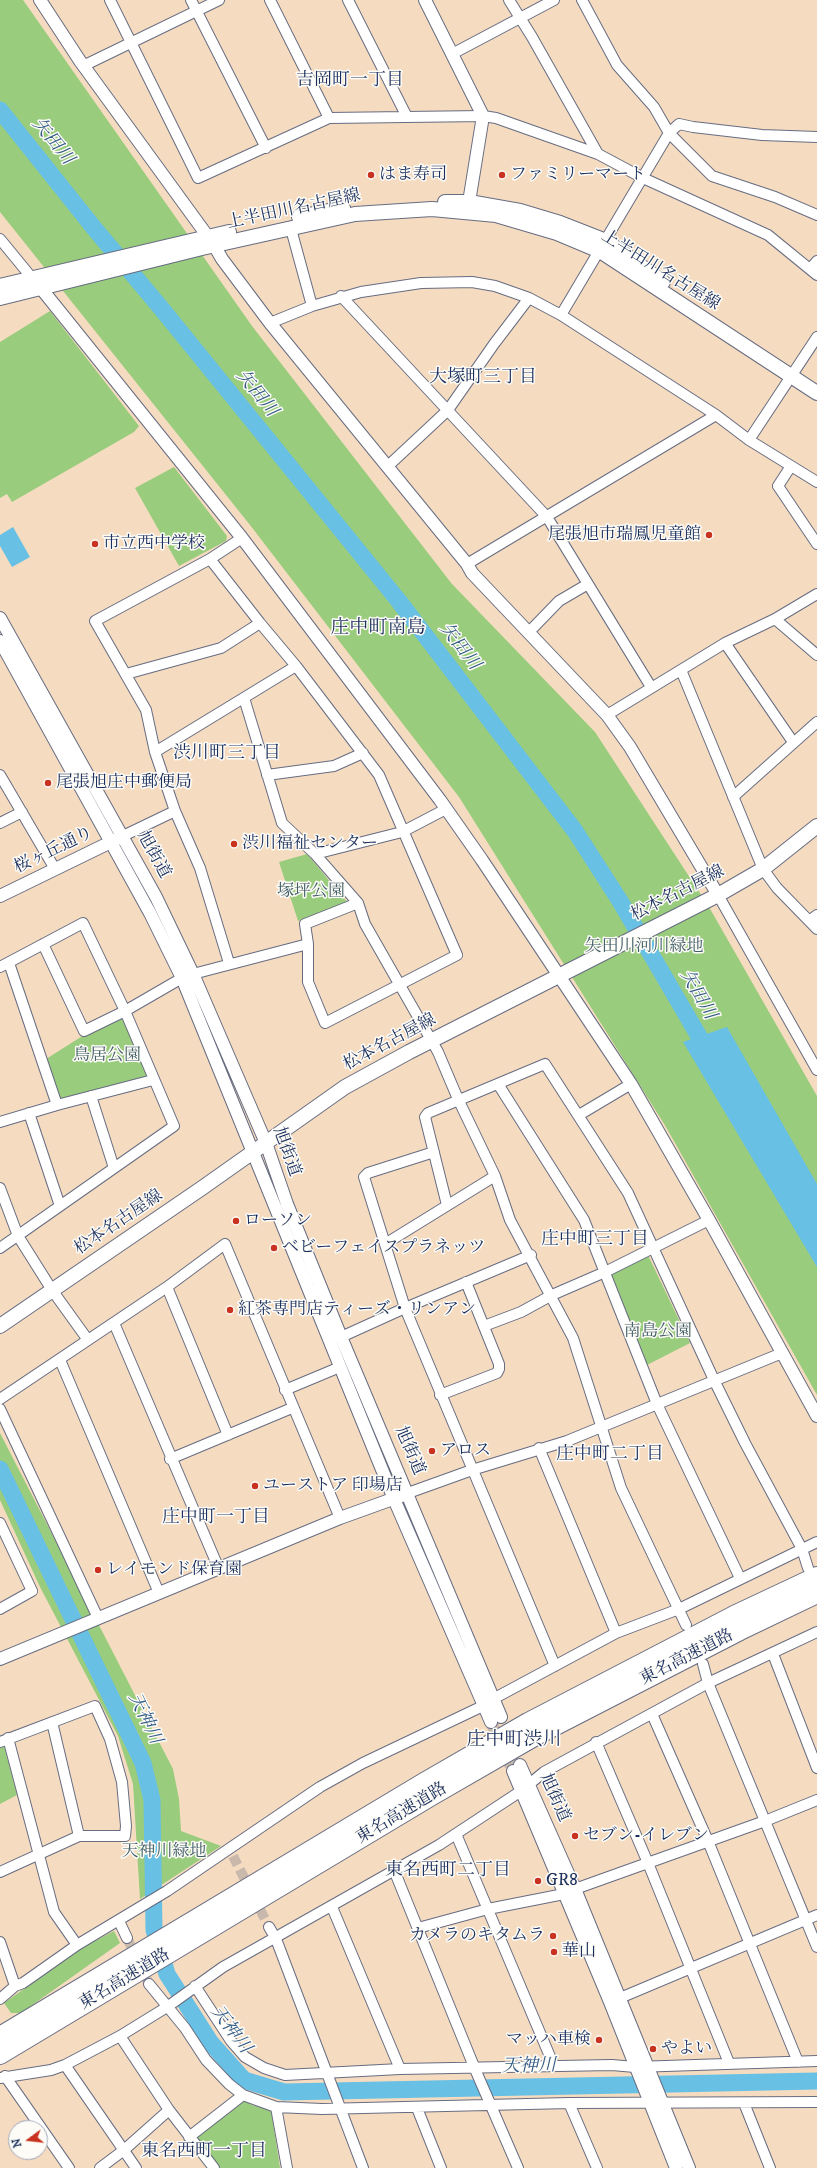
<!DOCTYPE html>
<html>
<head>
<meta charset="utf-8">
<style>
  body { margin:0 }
  #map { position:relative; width:817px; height:2168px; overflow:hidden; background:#f5dcc1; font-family:"IM FELL DW Pica",serif }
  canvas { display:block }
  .north { position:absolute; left:8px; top:2120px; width:40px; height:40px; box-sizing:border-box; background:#fdfcf7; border:1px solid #a3aaba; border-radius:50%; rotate:255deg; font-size:11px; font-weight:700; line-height:16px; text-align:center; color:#1b2f5e }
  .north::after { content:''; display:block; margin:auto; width:14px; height:18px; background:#c8321e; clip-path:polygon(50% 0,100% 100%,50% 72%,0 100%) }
</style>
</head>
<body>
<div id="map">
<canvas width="817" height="2168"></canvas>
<div class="north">N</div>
</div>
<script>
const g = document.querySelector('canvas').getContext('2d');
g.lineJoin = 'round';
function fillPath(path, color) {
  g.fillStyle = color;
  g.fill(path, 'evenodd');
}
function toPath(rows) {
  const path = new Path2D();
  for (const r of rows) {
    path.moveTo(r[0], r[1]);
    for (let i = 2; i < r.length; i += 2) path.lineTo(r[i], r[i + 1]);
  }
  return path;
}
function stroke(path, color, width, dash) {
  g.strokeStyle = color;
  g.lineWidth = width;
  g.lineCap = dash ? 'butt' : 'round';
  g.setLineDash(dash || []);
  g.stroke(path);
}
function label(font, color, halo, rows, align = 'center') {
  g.font = font + ' "IM FELL DW Pica","Noto Serif JP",serif';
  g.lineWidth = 3;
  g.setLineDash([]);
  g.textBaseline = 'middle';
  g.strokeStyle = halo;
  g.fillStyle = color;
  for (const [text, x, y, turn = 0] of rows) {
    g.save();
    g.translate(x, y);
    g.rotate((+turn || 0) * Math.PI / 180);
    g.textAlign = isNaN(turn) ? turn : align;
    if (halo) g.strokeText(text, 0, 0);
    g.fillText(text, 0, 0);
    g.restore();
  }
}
const green = toPath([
  [0,0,23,0,252,326,452,584,595,732,709,907,817,1096,817,1395,666,1127,459,797,250,525,0,212],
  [50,311,139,426,134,432,12,502,7,494,0,498,0,342],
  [174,467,227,536,226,541,179,566,135,488],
  [307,854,348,903,298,921,279,862],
  [123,1015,147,1076,59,1100,46,1059,84,1035],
  [648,1255,690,1343,645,1366,611,1274],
  [0,1433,173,1769,179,1799,181,1831,221,1846,140,1899,133,1784,118,1736,40,1587,0,1500],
  [4,1746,17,1795,0,1804,0,1748],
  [114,1931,120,1943,21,2013,11,2013,4,2003,80,1949],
  [243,2099,252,2105,271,2110,280,2168,220,2168,207,2156,196,2139,197,2134]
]);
const water = toPath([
  [13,527,30,557,12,567,0,546,0,535],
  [727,1027,817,1184,817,1267,683,1042]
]);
const river = toPath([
  [0,110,94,228,161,308,398,600,575,831,620,901,711,1057],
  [0,1469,143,1763,152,1800,154,1930,167,1974,211,2043,244,2080,284,2092,817,2081]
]);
const minorTunnel = toPath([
  [233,1856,269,1927],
  [127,1938,149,1984]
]);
const tertiaryTunnel = toPath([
  [491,1722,513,1771]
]);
const minor = toPath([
  [110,0,198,178,329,118,483,116,496,118,598,154,643,178,768,235,817,275],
  [191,0,266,148],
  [270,0,329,118],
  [348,0,407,117],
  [509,0,532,37,598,154],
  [582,0,617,65,654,107,669,133,712,176,775,197,817,215],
  [452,54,554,0],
  [83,66,219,0],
  [291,229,312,306],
  [0,239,32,278],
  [810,269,817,261],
  [341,296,547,517,651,687],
  [561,315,669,133,679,124,693,127,762,135,817,137],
  [270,323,312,306,361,292,421,283,472,282,495,286,529,298,561,315,716,415,749,440,817,482],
  [749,440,817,337],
  [388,466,448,410,494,344,529,298],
  [791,466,778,486,817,544],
  [210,559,260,623,296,666,379,775,457,955,325,1023,308,982,308,944,305,924,358,903],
  [467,564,716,415],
  [775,619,817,655],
  [528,633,559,601,588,584],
  [725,643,793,742],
  [681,670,763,869,777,888,817,929],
  [126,674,221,648,260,623],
  [244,698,282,823,315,854,358,903,365,924,438,1052,458,1099,495,1176,510,1220,573,1338,621,1488,686,1625],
  [607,715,725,643,775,619,817,594],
  [155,752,296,666],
  [0,775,55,869],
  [267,775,334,766,363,753],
  [733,797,817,722],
  [0,823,22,812],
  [123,836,175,811],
  [315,854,402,832,446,809],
  [718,895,817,1070],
  [809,921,817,915],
  [43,944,84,1031,125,1011,182,978],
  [9,963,57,1105],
  [229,963,200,868,175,811,155,752,146,710,95,621,210,559,242,538],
  [0,967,83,923,125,1011,174,1126,0,1248],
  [193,974,308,944],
  [498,1084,584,1220,657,1404,740,1578],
  [91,1096,114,1168],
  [29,1113,60,1206],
  [579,1115,631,1084],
  [0,1122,57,1105,153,1080],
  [434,1152,368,1173,364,1177,405,1308,555,1666],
  [0,1188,18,1236,52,1290,88,1340],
  [447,1205,425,1117,428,1113,545,1064,628,1193,714,1380,745,1443,802,1549,808,1568],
  [385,1244,495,1176],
  [167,1287,228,1435],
  [114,1323,219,1569],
  [484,1326,521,1312,552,1295,605,1272,709,1220],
  [341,1337,405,1308,531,1255],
  [60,1360,159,1593],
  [285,1390,340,1367],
  [440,1395,497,1373,499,1369,499,1364,466,1282],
  [0,1399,167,1287,225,1244,340,1518],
  [0,1409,98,1618],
  [539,1448,616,1633],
  [170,1459,292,1408],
  [408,1493,472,1470,567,1441,782,1353],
  [0,1523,32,1591,0,1609],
  [773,1654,817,1768],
  [703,1664,708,1683,817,1947],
  [493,1699,616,1633,679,1609,817,1542],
  [652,1714,708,1841,798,2062],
  [52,1722,79,1836],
  [8,1738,54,1912,77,1945],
  [0,1742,95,1706,110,1739,122,1782,126,1826,125,1836,79,1836,0,1872],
  [596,1742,648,1863,729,2063],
  [456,1834,554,2066],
  [394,1870,475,2069,518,2168],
  [575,1889,765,1821,817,1800],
  [332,1907,400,2069],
  [119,1921,127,1938],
  [269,1927,276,1939,363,2168],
  [418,1928,488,1909,564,1894],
  [0,1942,15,1986],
  [149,1984,185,2028,206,2060,229,2084,243,2095,276,2107,322,2109,569,2103,817,2102],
  [195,1986,231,2041,245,2057,264,2068,285,2075,400,2069,612,2065,635,2067,817,2061],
  [620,1998,817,1915],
  [0,1999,15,1986,23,1983,77,1945,167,1891,320,1787,363,1763,485,1705],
  [120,2036,169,2110,214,2168],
  [65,2065,136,2168],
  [5,2076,69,2168],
  [0,2078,51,2070,65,2065,120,2036,167,2007,223,1967,439,1845,521,1791,544,1772,708,1683,817,1632],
  [569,2103,597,2168],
  [744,2103,770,2168],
  [276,2107,287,2168],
  [417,2108,441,2168],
  [189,2137,243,2095],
  [100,2168,124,2150,169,2110]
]);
const tertiary = toPath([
  [40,0,80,61,214,245,222,259,270,323,467,564,472,573,607,715,630,747,718,895],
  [425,0,483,116,469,202],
  [36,282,242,538,440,800,482,860,631,1084,709,1220,817,1416],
  [0,618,156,897,193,974,266,1143,287,1204,341,1337,501,1717],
  [0,641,150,913,182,978,394,1499,491,1722],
  [0,896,117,839],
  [0,1659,340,1518,401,1496],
  [520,1765,575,1889,689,2168],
  [513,1771,610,2002,676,2168]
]);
const secondary = toPath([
  [445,202,469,202,520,211,560,223,606,241,663,282],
  [299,217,343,208],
  [0,286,229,232],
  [0,298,202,248,355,214,432,209,496,215,557,233,600,251,817,393],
  [0,1326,202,1188,345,1087,409,1052,718,895,763,869,817,826]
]);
const motorway = toPath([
  [0,2036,424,1782,528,1722,734,1615,817,1576],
  [0,2055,432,1796,536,1736,740,1631,817,1594]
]);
const markers = [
  [371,175,4,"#c8321e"],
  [502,175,4,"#c8321e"],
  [709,535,4,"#c8321e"],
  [95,544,4,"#c8321e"],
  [48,783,4,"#c8321e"],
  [234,844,4,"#c8321e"],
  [236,1221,4,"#c8321e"],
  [274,1248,4,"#c8321e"],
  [230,1310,4,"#c8321e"],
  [432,1451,4,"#c8321e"],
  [255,1486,4,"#c8321e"],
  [98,1570,4,"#c8321e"],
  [575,1836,4,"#c8321e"],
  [538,1881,4,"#c8321e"],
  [553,1936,4,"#c8321e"],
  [554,1952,4,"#c8321e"],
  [599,2040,4,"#c8321e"],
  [653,2049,4,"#c8321e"]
];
const poiNames = [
  ["はま寿司",379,175],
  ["ファミリーマート",510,175],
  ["尾張旭市瑞鳳児童館",701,535,"right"],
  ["市立西中学校",103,544],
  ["尾張旭庄中郵便局",56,783],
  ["渋川福祉センター",242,844],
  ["ローソン",244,1221],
  ["ベビーフェイスプラネッツ",282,1248],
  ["紅茶専門店ティーズ・リンアン",238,1310],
  ["アロス",440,1451],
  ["ユーストア 印場店",263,1486],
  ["レイモンド保育園",106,1570],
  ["セブン-イレブン",583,1836],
  ["GR8",546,1881],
  ["カメラのキタムラ",545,1936,"right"],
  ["華山",562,1952],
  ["マッハ車検",591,2040,"right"],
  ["やよい",661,2049]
];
const streetNames = [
  ["上半田川名古屋線",294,210,-12],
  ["上半田川名古屋線",660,271,32],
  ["桜ヶ丘通り",54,851,-26],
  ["旭街道",153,855,61],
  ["松本名古屋線",678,894,-27],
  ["松本名古屋線",390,1043,-28],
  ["旭街道",286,1152,70],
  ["松本名古屋線",119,1223,-34],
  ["旭街道",409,1451,67],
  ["東名高速道路",687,1658,-27],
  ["旭街道",554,1798,66],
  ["東名高速道路",402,1814,-31],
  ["東名高速道路",125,1980,-31]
];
const parkNames = [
  ["塚坪公園",311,892],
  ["矢田川河川緑地",644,947],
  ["鳥居公園",107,1056],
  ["南島公園",658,1332],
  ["天神川緑地",164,1852]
];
const neighbourhoodNames = [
  ["吉岡町一丁目",350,81],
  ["大塚町三丁目",483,378],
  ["渋川町三丁目",227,754],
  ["庄中町三丁目",595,1240],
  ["庄中町二丁目",610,1455],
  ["庄中町一丁目",216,1518],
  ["東名西町二丁目",448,1871],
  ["東名西町一丁目",204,2152]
];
const waterNames = [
  ["矢田川",52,142,51],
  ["矢田川",256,394,51],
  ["矢田川",459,647,52],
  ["矢田川",697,995,60],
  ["天神川",144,1719,64],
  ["天神川",230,2030,53],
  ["天神川",529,2067,-1]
];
const quarterNames = [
  ["庄中町南島",378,629],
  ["庄中町渋川",514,1741]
];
fillPath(green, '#99cc7c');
fillPath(water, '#68c0e5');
stroke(river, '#68c0e5', 17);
stroke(minorTunnel, '#c9b9ad', 10, [10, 5]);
stroke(tertiaryTunnel, '#c9b9ad', 12, [12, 6]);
stroke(minor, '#676c81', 12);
stroke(tertiary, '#676c81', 14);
stroke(secondary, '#676c81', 16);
stroke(motorway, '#676c81', 20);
stroke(minor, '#fff', 10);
stroke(tertiary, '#fff', 12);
stroke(secondary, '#fff', 14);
stroke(motorway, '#fff', 18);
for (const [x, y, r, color] of markers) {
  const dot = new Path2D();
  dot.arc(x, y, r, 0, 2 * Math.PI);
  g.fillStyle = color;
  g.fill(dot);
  stroke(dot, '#fdfcf7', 1.5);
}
label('17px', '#1b2f5e', '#fdfcf7', poiNames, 'left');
label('17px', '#1b2f5e', '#fdfcf7', streetNames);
label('17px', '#415e67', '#fdfcf7', parkNames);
label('18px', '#1b2f5e', '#fdfcf7', neighbourhoodNames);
label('italic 18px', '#325a86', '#fdfcf7', waterNames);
label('19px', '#1b2f5e', '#fdfcf7', quarterNames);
</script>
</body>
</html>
